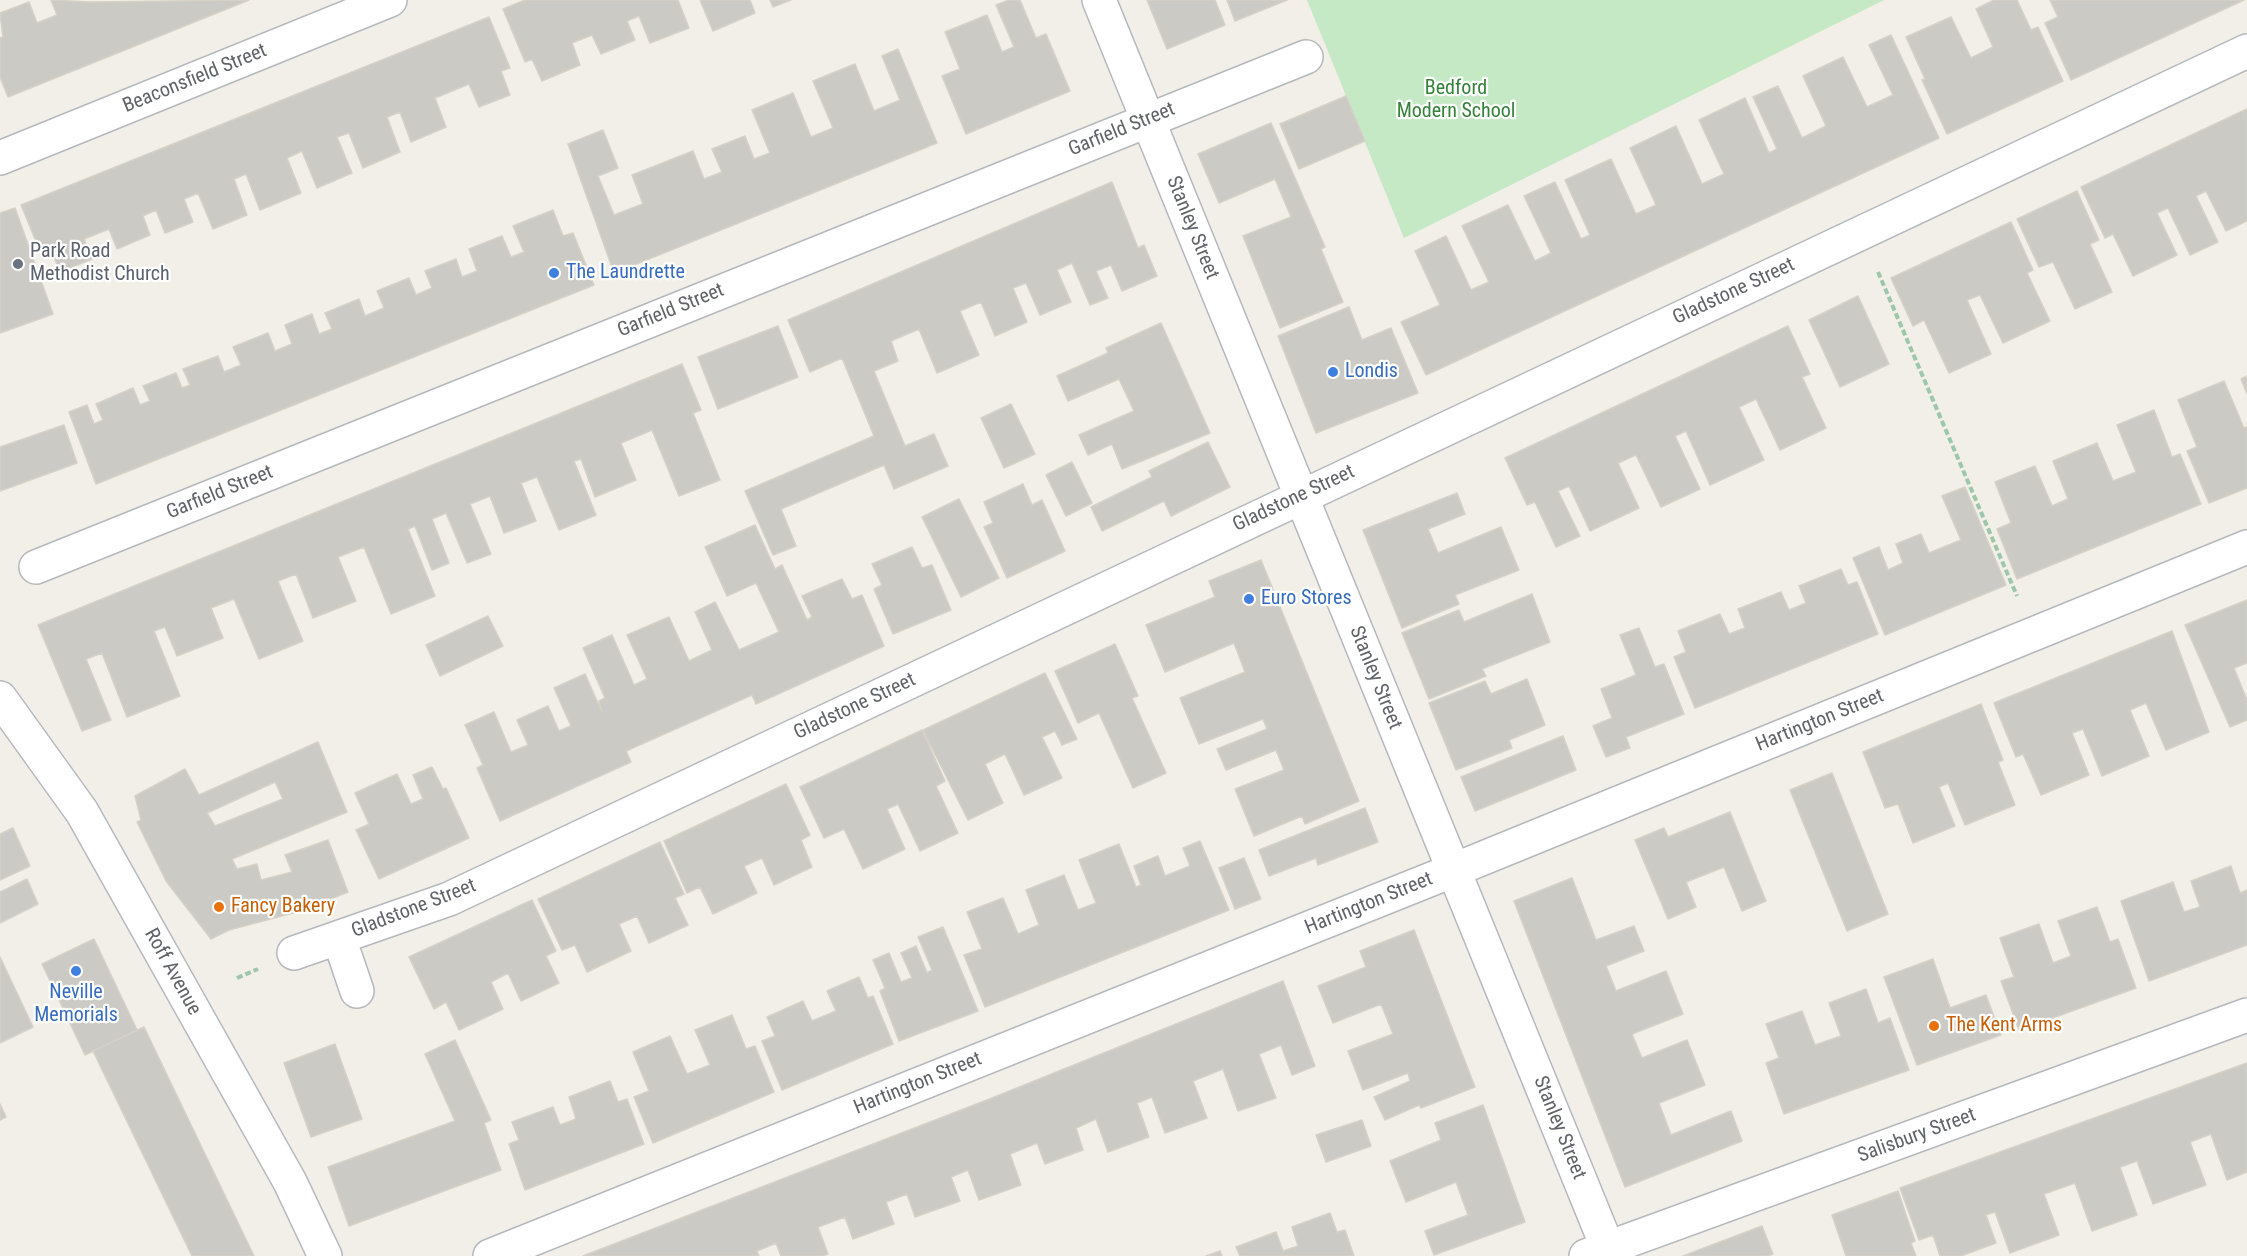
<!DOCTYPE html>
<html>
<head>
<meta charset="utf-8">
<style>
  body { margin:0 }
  canvas { display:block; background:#f1efe8 }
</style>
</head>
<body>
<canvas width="2247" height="1256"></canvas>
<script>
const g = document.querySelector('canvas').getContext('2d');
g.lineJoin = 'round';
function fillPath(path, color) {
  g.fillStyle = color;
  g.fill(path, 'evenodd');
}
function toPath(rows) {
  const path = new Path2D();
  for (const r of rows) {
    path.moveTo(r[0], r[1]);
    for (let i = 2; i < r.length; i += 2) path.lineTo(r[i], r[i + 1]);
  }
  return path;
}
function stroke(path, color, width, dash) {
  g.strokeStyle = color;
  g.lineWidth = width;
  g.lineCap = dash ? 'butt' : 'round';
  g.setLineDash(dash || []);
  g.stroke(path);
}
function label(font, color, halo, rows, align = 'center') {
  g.font = font + ' "Roboto Condensed",sans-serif';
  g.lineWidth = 4.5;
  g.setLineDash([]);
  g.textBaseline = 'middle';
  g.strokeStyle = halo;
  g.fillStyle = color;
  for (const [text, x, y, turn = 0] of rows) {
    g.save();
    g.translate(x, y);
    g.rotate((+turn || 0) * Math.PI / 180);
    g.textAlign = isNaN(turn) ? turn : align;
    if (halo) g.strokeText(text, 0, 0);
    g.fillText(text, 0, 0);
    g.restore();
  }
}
const green = toPath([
  [1307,0,1884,0,1404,238]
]);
const building = toPath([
  [51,0,90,2,249,0,8,97,0,77,0,38,3,37,0,13,29,2,37,23,57,15,51,0],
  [525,0,678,0,689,28,650,43,639,16,627,21,635,40,601,54,592,35,572,43,580,65,542,81,532,59,525,62,503,9,525,0],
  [700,0,750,0,755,13,713,31,700,0],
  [770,0,791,0,773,7,770,0],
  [1009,0,1020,0,1036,38,1046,34,1070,91,966,134,942,76,960,69,945,32,987,15,1002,52,1014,47,996,5,1009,0],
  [1147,0,1215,0,1225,25,1167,49,1147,0],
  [1227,0,1287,0,1235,21,1227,0],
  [1994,0,2017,0,2031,30,2038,27,2063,81,1947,134,1922,80,1925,79,1906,37,1951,17,1971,58,1993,47,1976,9,1994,0],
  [2050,0,2244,0,2071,80,2045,23,2058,17,2050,0],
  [489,17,510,68,501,71,510,95,479,107,469,84,435,98,446,127,411,142,400,112,387,117,400,152,363,168,349,133,337,137,352,173,317,188,302,151,287,158,301,193,260,210,246,174,234,179,247,215,213,229,198,193,184,199,193,222,165,233,156,210,143,216,150,235,117,249,109,229,84,239,92,259,60,272,52,252,42,256,21,205,489,17],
  [1891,35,1939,138,1426,375,1401,322,1440,305,1415,251,1446,236,1471,290,1489,282,1462,226,1508,205,1535,261,1551,253,1524,196,1555,182,1581,239,1590,235,1565,180,1611,159,1636,214,1656,205,1630,148,1676,126,1702,184,1724,174,1699,120,1745,98,1769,153,1777,149,1753,97,1778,86,1802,138,1826,126,1803,76,1843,57,1867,107,1893,95,1869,45,1891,35],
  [898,49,937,143,614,273,568,144,603,130,618,168,598,176,614,215,643,204,632,175,693,151,704,179,722,172,712,149,745,136,754,159,770,153,752,110,793,93,811,137,833,128,813,81,855,64,874,111,900,100,882,56,898,49],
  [1346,96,1365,141,1299,169,1280,124,1346,96],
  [2247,109,2247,221,2226,231,2206,191,2196,196,2218,242,2190,255,2168,208,2157,213,2177,255,2133,276,2113,234,2105,238,2081,187,2247,109],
  [1271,123,1325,247,1321,249,1343,302,1280,328,1243,236,1291,217,1275,179,1219,203,1198,154,1271,123],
  [1112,182,1138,248,1144,245,1157,276,1122,291,1111,265,1096,271,1108,298,1090,305,1072,263,1057,270,1071,302,1040,315,1026,283,1013,288,1027,322,995,336,981,302,960,311,979,355,937,373,919,329,891,341,898,361,874,371,905,446,934,434,948,466,894,489,884,465,781,509,796,546,773,555,745,491,874,436,842,358,810,372,788,320,1112,182],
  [2077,191,2099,240,2090,244,2112,292,2075,309,2053,262,2039,267,2017,219,2077,191],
  [15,208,53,314,0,333,0,213,15,208],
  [553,210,563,236,573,233,594,285,96,484,69,412,87,405,94,424,103,420,96,404,133,388,140,405,150,401,143,386,176,373,182,388,190,385,183,369,218,356,224,372,241,365,233,347,268,333,275,351,292,344,285,325,312,314,319,334,332,329,325,313,359,299,365,316,384,308,377,291,409,278,416,295,432,288,425,271,456,259,462,277,477,271,469,249,502,236,511,257,524,252,513,226,553,210],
  [2011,222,2033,270,2027,273,2050,321,2003,343,1980,295,1967,300,1991,354,1949,373,1924,320,1913,326,1891,278,2011,222],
  [1858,296,1889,364,1840,387,1809,320,1858,296],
  [1349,307,1362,340,1391,328,1418,393,1316,433,1278,336,1349,307],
  [1161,323,1210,433,1122,469,1112,444,1088,455,1079,435,1134,411,1119,379,1068,401,1057,376,1108,353,1106,348,1161,323],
  [778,326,798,377,718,409,698,357,778,326],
  [1788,326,1810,374,1802,377,1826,428,1780,450,1756,399,1739,407,1764,460,1710,485,1686,431,1675,436,1700,489,1661,507,1636,455,1618,463,1639,508,1590,531,1569,486,1558,491,1580,536,1556,547,1535,502,1527,505,1505,458,1788,326],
  [682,364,701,410,693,413,720,480,679,496,652,430,621,443,636,480,595,497,581,459,574,461,596,515,559,530,537,477,521,483,536,521,504,533,490,496,470,504,491,554,467,563,446,513,432,519,449,563,432,570,415,526,408,529,435,596,391,614,364,547,338,557,356,601,313,618,296,574,278,581,303,641,259,659,234,599,211,608,223,638,177,656,165,627,154,631,180,696,127,717,102,653,86,659,111,720,82,731,38,625,682,364],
  [2247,376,2247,394,2241,379,2247,376],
  [2224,381,2244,428,2247,427,2247,488,2209,503,2187,451,2197,447,2178,400,2224,381],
  [1011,404,1035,454,1004,468,981,418,1011,404],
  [2154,410,2172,457,2180,454,2201,504,2017,579,1997,529,2011,523,1995,482,2035,466,2052,506,2068,499,2053,461,2097,443,2113,481,2136,472,2117,425,2154,410],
  [64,425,77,463,0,491,0,447,64,425],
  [1208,442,1230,487,1171,516,1164,501,1102,531,1091,507,1152,477,1149,471,1208,442],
  [1072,462,1092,503,1066,516,1046,475,1072,462],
  [1023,484,1032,505,1042,500,1065,551,1007,578,984,527,993,523,984,502,1023,484],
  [1965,487,2006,585,1885,635,1853,558,1879,547,1888,570,1903,563,1896,544,1921,534,1929,553,1961,540,1942,496,1965,487],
  [1457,493,1465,514,1428,529,1438,553,1501,527,1519,570,1455,595,1459,604,1402,628,1363,530,1457,493],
  [959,499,999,578,961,597,922,517,959,499],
  [755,525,775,569,782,565,807,620,812,617,802,596,842,579,852,599,862,595,884,646,756,704,752,695,626,751,631,762,500,821,477,768,483,765,465,725,494,712,511,752,528,745,517,720,548,706,559,731,571,726,554,688,585,674,602,712,599,701,605,698,583,648,612,635,634,685,647,679,627,635,669,617,689,661,712,650,695,612,715,602,739,650,779,632,756,583,727,596,705,547,755,525],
  [912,547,922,568,932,565,951,610,893,634,874,589,882,585,872,564,912,547],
  [1261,560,1359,801,1305,824,1302,816,1254,836,1235,789,1284,770,1276,750,1226,770,1217,749,1267,729,1263,719,1199,744,1180,698,1245,672,1234,643,1165,672,1146,625,1215,597,1209,581,1261,560],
  [1841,569,1848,585,1857,582,1878,634,1695,708,1674,657,1686,652,1678,631,1720,614,1729,634,1745,628,1738,609,1781,592,1789,610,1806,603,1799,586,1841,569],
  [1532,594,1550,642,1482,669,1486,676,1429,699,1402,633,1459,610,1464,622,1532,594],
  [2247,600,2247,663,2234,668,2247,700,2247,720,2230,727,2185,625,2247,600],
  [488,616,503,646,440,676,426,645,488,616],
  [1639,628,1655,667,1664,664,1684,714,1626,737,1630,748,1606,757,1593,726,1612,718,1601,689,1636,675,1620,635,1639,628],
  [2172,631,2209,732,2166,750,2146,703,2130,710,2149,756,2102,776,2083,729,2072,733,2089,775,2041,795,2023,754,2016,757,1994,703,2172,631],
  [1115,644,1138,696,1132,698,1166,773,1133,788,1099,713,1078,723,1055,671,1115,644],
  [1045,673,1077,739,1062,745,1055,731,1042,737,1062,778,1024,795,1005,754,985,764,1003,803,968,820,923,730,1045,673],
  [1527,679,1545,725,1509,740,1512,748,1456,770,1429,703,1485,681,1491,694,1527,679],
  [1981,704,2003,760,1998,762,2015,805,1965,825,1948,783,1939,787,1955,826,1913,843,1898,804,1885,808,1863,752,1981,704],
  [922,730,945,781,936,786,958,833,920,851,898,804,887,809,905,849,863,869,844,829,824,838,800,787,922,730],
  [1563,736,1576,770,1475,811,1461,777,1563,736],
  [318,742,347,812,232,859,237,869,257,864,261,880,292,872,285,855,328,840,348,892,306,909,302,898,294,900,297,912,229,930,211,939,166,881,137,822,141,820,135,796,185,769,199,795,318,742],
  [275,782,283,799,215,826,207,813,275,782],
  [432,767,443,789,446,788,469,838,379,879,356,830,369,824,355,793,397,774,411,804,423,799,413,775,432,767],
  [1832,773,1888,914,1847,931,1790,790,1832,773],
  [786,784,810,835,801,840,812,867,774,885,762,858,744,866,757,893,713,914,700,887,687,893,664,841,786,784],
  [1365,808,1378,842,1318,865,1316,858,1269,876,1259,850,1365,808],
  [1730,812,1766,901,1742,911,1724,867,1686,882,1696,907,1668,919,1635,840,1664,828,1668,837,1730,812],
  [13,828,30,866,0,880,0,834,13,828],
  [1200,841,1229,910,985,1007,964,955,982,949,967,912,1003,898,1018,934,1039,925,1026,890,1064,875,1078,910,1096,903,1079,860,1119,844,1136,887,1141,885,1134,866,1158,856,1165,876,1190,866,1183,848,1200,841],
  [660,842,684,894,675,898,688,925,649,943,637,916,619,924,631,951,587,972,575,945,562,950,538,899,660,842],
  [1244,858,1261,899,1235,909,1219,868,1244,858],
  [2231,866,2240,893,2247,890,2247,945,2149,981,2121,901,2173,882,2184,912,2200,907,2191,881,2231,866],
  [1572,878,1596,940,1634,926,1644,951,1606,966,1616,991,1666,971,1683,1014,1632,1034,1642,1058,1687,1040,1705,1085,1659,1103,1671,1135,1731,1111,1742,1141,1625,1187,1514,901,1572,878],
  [27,879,38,904,0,923,0,892,27,879],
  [532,900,556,951,546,956,559,983,521,1001,508,973,491,982,503,1009,459,1030,446,1002,434,1009,409,957,532,900],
  [2097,907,2110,942,2118,939,2136,988,2019,1030,2001,981,2014,977,2000,938,2039,924,2053,963,2071,956,2058,921,2097,907],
  [943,927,978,1011,899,1041,880,991,885,988,873,960,889,953,901,982,912,978,901,953,916,946,927,973,932,970,918,937,943,927],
  [1414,930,1475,1087,1421,1108,1419,1105,1385,1120,1374,1097,1410,1081,1408,1073,1363,1090,1348,1051,1393,1034,1381,1004,1333,1023,1318,986,1366,967,1360,951,1414,930],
  [94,939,137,1030,85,1055,42,964,94,939],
  [0,957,33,1027,0,1043,0,957],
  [1933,959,1950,1008,1986,995,2001,1035,1917,1065,1884,977,1933,959],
  [859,977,868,998,873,996,893,1044,782,1090,762,1041,775,1036,767,1017,803,1001,812,1021,836,1011,827,991,859,977],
  [1283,981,1315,1066,1292,1075,1281,1045,1259,1054,1276,1098,1238,1111,1223,1069,1193,1081,1207,1118,1165,1133,1152,1097,1137,1103,1149,1137,1108,1152,1096,1119,1076,1128,1083,1150,1045,1164,1037,1143,1010,1154,1021,1185,979,1200,968,1170,951,1177,960,1201,915,1217,907,1194,886,1202,894,1224,853,1239,845,1217,818,1227,828,1254,822,1256,781,1256,776,1243,757,1251,759,1256,583,1256,987,1100,1283,981],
  [1866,989,1878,1023,1890,1018,1909,1070,1784,1114,1766,1063,1779,1058,1766,1024,1802,1011,1815,1045,1841,1036,1829,1003,1866,989],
  [732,1015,746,1049,755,1046,774,1092,653,1143,634,1097,649,1091,633,1052,670,1036,687,1074,710,1065,695,1030,732,1015],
  [144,1027,254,1256,192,1256,93,1051,144,1027],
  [455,1040,491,1120,484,1123,501,1170,349,1226,328,1167,455,1121,425,1054,455,1040],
  [335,1044,362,1119,311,1137,284,1063,335,1044],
  [2247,1063,2247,1172,2227,1180,2211,1134,2190,1142,2206,1185,2153,1204,2137,1161,2120,1167,2137,1215,2092,1231,2075,1183,2044,1194,2059,1235,2010,1253,1995,1212,1986,1215,1996,1243,1961,1256,1940,1256,1933,1235,1919,1240,1900,1188,2247,1063],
  [610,1081,618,1102,627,1099,644,1144,525,1190,509,1144,519,1140,512,1122,553,1107,560,1125,576,1119,569,1097,610,1081],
  [0,1104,6,1117,0,1120,0,1104],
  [1483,1105,1525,1222,1434,1255,1425,1231,1468,1215,1456,1182,1406,1202,1390,1161,1441,1140,1435,1123,1483,1105],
  [1362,1120,1371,1146,1326,1162,1316,1135,1362,1120],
  [1898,1191,1915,1241,1911,1243,1916,1256,1846,1256,1832,1215,1898,1191],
  [1330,1213,1337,1232,1345,1230,1354,1256,1240,1256,1236,1247,1276,1232,1283,1251,1298,1246,1292,1227,1330,1213],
  [1762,1226,1773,1254,1767,1256,1683,1256,1762,1226],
  [1220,1251,1222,1256,1206,1256,1220,1251]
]);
const path = toPath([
  [1878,272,2017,596],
  [237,978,258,969]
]);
const street = toPath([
  [1099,0,1611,1256],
  [0,158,390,0],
  [36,567,1306,57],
  [339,938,357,991],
  [294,953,449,899,2247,51],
  [490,1256,1454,870,2247,547],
  [1586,1256,2247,1015]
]);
const secondary = toPath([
  [0,698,82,812,290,1182,325,1256]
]);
const markers = [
  [18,264,6,"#6b7280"],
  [554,273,6,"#3f7fe0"],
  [1333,372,6,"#3f7fe0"],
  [1249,599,6,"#3f7fe0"],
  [219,907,6,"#e8710a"],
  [76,971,6,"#3f7fe0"],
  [1934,1026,6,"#e8710a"]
];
const streetNames = [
  ["Beaconsfield Street",195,79,-22],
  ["Garfield Street",1122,130,-22],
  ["Stanley Street",1192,228,68],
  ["Gladstone Street",1734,292,-25],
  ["Garfield Street",671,311,-22],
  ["Garfield Street",220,493,-22],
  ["Gladstone Street",1294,499,-25],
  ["Stanley Street",1375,678,68],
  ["Gladstone Street",855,707,-25],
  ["Hartington Street",1820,721,-22],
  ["Hartington Street",1369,904,-22],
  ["Gladstone Street",414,909,-21],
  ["Roff Avenue",172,972,61],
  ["Hartington Street",918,1084,-22],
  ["Stanley Street",1559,1128,68],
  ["Salisbury Street",1917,1136,-20]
];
const parkNames = [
  ["Bedford",1456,89],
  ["Modern School",1456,112]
];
const worshipNames = [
  ["Park Road",30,252],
  ["Methodist Church",30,275]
];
const shopNames = [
  ["The Laundrette",566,273],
  ["Londis",1345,372],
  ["Euro Stores",1261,599],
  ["Neville",76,993,"center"],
  ["Memorials",76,1016,"center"]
];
const foodNames = [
  ["Fancy Bakery",231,907],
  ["The Kent Arms",1946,1026]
];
fillPath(green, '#c5e8c5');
fillPath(building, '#cccac5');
stroke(building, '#d6d1c6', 1.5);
stroke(street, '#b5b8bc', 36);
stroke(secondary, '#b6babf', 36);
stroke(path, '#9cc7a9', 4, [6, 3]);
stroke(street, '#fff', 33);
stroke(secondary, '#fff', 33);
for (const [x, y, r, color] of markers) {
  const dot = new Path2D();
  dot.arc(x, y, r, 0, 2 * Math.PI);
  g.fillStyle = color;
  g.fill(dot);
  stroke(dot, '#fff', 2);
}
label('20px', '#5f6368', '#fff', streetNames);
label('20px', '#348238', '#fff', parkNames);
label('20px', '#5b616d', '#fff', worshipNames, 'left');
label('20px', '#366cbe', '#fff', shopNames, 'left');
label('20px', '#c56008', '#fff', foodNames, 'left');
</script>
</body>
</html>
